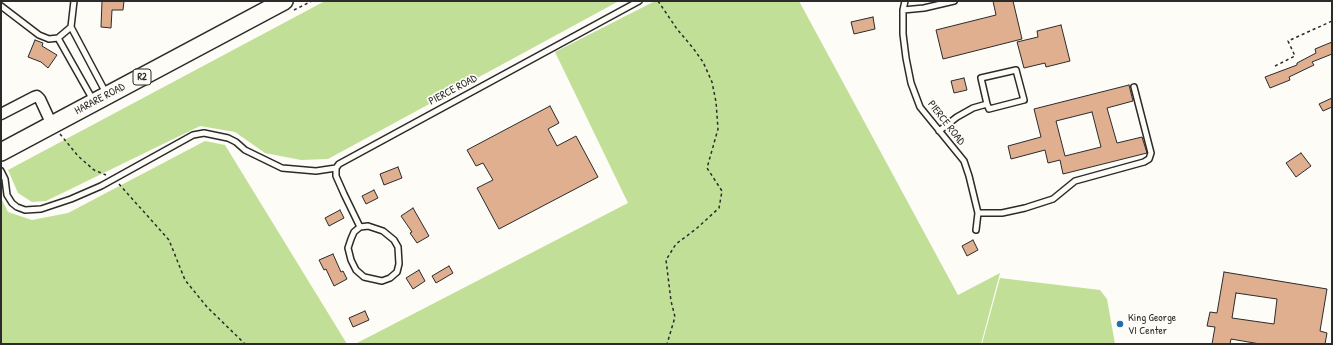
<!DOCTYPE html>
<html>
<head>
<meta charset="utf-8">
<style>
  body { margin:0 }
  #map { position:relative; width:1333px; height:345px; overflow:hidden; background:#fdfcf7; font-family:"Patrick Hand",sans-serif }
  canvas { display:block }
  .frame { position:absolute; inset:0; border:2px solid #2b2b2b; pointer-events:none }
</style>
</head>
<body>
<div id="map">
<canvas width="1333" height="345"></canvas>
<div class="frame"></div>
</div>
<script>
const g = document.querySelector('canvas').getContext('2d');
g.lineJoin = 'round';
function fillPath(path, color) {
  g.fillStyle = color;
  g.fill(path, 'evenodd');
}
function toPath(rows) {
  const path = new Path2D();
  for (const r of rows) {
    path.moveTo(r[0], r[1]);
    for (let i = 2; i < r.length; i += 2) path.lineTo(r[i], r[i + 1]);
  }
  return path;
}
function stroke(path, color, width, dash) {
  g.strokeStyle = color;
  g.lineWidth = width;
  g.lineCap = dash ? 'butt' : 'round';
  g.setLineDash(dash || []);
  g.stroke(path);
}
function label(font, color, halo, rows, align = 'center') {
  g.font = font + ' "Patrick Hand",sans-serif';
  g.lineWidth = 3.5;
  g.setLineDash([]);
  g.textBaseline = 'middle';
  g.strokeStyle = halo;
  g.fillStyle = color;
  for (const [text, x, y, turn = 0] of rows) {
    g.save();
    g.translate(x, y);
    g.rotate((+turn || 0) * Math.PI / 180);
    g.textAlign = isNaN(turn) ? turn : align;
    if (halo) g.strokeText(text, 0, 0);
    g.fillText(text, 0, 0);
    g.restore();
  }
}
const green = toPath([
  [325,1,619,1,328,159,301,160,265,153,235,132,200,126,46,201,32,202,18,193,8,170],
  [655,1,799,1,958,295,1000,273,981,344,355,344,628,203,555,52],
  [205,141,225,145,347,344,1,344,1,198,8,212,32,220,68,213],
  [1000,278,1100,290,1107,299,1115,344,982,344]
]);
const building = toPath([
  [102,1,124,1,123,10,112,10,111,28,101,27,102,1],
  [993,1,1013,1,1022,39,943,59,936,30,996,15,993,1],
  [873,17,875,29,854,34,851,22,873,17],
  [1061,25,1070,61,1046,67,1045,63,1024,68,1017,42,1038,37,1037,31,1061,25],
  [35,40,43,43,42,46,57,55,48,68,41,62,28,57,35,40],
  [1332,42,1332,54,1312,62,1314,65,1289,77,1290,80,1270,88,1265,77,1297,65,1297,63,1316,53,1315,49,1332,42],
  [964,78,967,90,954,93,951,81,964,78],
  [1129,85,1133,101,1107,108,1117,143,1142,137,1147,153,1063,174,1060,160,1048,163,1045,150,1011,159,1008,146,1041,137,1034,109,1129,85],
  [1092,112,1101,147,1065,156,1056,121,1092,112],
  [1332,98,1332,107,1323,111,1319,104,1332,98],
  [550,106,559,123,548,129,557,146,576,136,598,177,499,229,477,188,493,180,483,163,476,166,467,150,550,106],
  [1301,153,1311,166,1296,177,1286,163,1301,153],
  [398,167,402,178,384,185,380,174,398,167],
  [374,190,378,198,366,204,362,196,374,190],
  [413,208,429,236,417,243,410,233,412,232,401,216,413,208],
  [340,210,344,218,329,226,325,218,340,210],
  [973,240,978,250,967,256,962,246,973,240],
  [333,254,341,272,343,271,347,279,334,286,326,269,324,270,319,260,333,254],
  [449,266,453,273,436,283,432,276,449,266],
  [419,270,425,281,413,289,406,278,419,270],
  [1224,272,1327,289,1320,331,1327,333,1325,344,1260,344,1231,339,1230,344,1212,344,1215,327,1207,326,1210,312,1217,313,1224,272],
  [1236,293,1277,299,1274,324,1232,318,1236,293],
  [365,311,369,320,353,327,349,318,365,311]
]);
const path = toPath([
  [658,1,677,29,693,48,703,62,712,82,716,102,718,129,707,168,722,191,719,208,696,229,676,244,666,260,671,301,675,317,667,344],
  [294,10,312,1],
  [1275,66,1295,56,1288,41,1332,21],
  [60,134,78,156,94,170,106,175],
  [119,184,169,240,185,280,207,307,245,344]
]);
const service = toPath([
  [905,1,903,10,903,34,906,58,911,83,920,107,964,161,969,176,978,213,976,230],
  [1,6,39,35,49,39,58,38,71,27,74,1],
  [903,10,924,8,954,1],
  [71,27,106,93],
  [58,38,93,100],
  [939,131,957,117,973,108,987,104,981,78,1016,70,1024,100,989,109,987,104],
  [1,171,5,179,7,195,12,203,17,207,25,210,41,209,71,199,101,186,193,135,204,133,228,138,236,142,245,150,282,168,316,171,336,168],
  [978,213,1002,213,1025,208,1053,199,1075,181,1144,162,1149,159,1151,153,1134,87],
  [368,226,383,231,394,240,398,247,399,264,397,272,390,278,382,281,364,277,356,270,351,260,348,248,351,239,354,232,360,227,368,226],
  [360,227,344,194,336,176,336,168,339,164,639,1]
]);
const minor = toPath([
  [1,114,34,97,37,96,40,99,52,125]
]);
const trunk = toPath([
  [1,152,284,1]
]);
const markers = [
  [1120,324,4,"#1f6fb2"]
];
const shields = [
  [142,77,18]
];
const shieldNames = [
  ["R2",142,77]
];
const streetNames = [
  ["PIERCE ROAD",453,90,-28],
  ["HARARE ROAD",100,99,-28],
  ["PIERCE ROAD",946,123,52]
];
const poiNames = [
  ["King George",1128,318],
  ["VI Center",1128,331]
];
fillPath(green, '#c1df97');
fillPath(building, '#dfaf90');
stroke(building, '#2b2b2b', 1);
stroke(service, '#2b2b2b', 8);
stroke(minor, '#2b2b2b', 13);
stroke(trunk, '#2b2b2b', 20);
stroke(path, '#2b2b2b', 1.5, [3, 3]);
stroke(service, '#fdfcf7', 5);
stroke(minor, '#fdfcf7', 10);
stroke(trunk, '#fdfcf7', 17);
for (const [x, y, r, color] of markers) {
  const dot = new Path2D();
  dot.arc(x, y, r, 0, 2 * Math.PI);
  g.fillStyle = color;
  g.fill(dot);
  stroke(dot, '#fdfcf7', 1.5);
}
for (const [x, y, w] of shields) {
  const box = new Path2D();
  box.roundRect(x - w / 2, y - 8, w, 16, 3);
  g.fillStyle = '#fdfcf7';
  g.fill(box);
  stroke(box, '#2b2b2b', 1);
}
label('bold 10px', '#2b2b2b', null, shieldNames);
label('11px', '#2b2b2b', '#fdfcf7', streetNames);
label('11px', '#2b2b2b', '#fdfcf7', poiNames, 'left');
</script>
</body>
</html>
